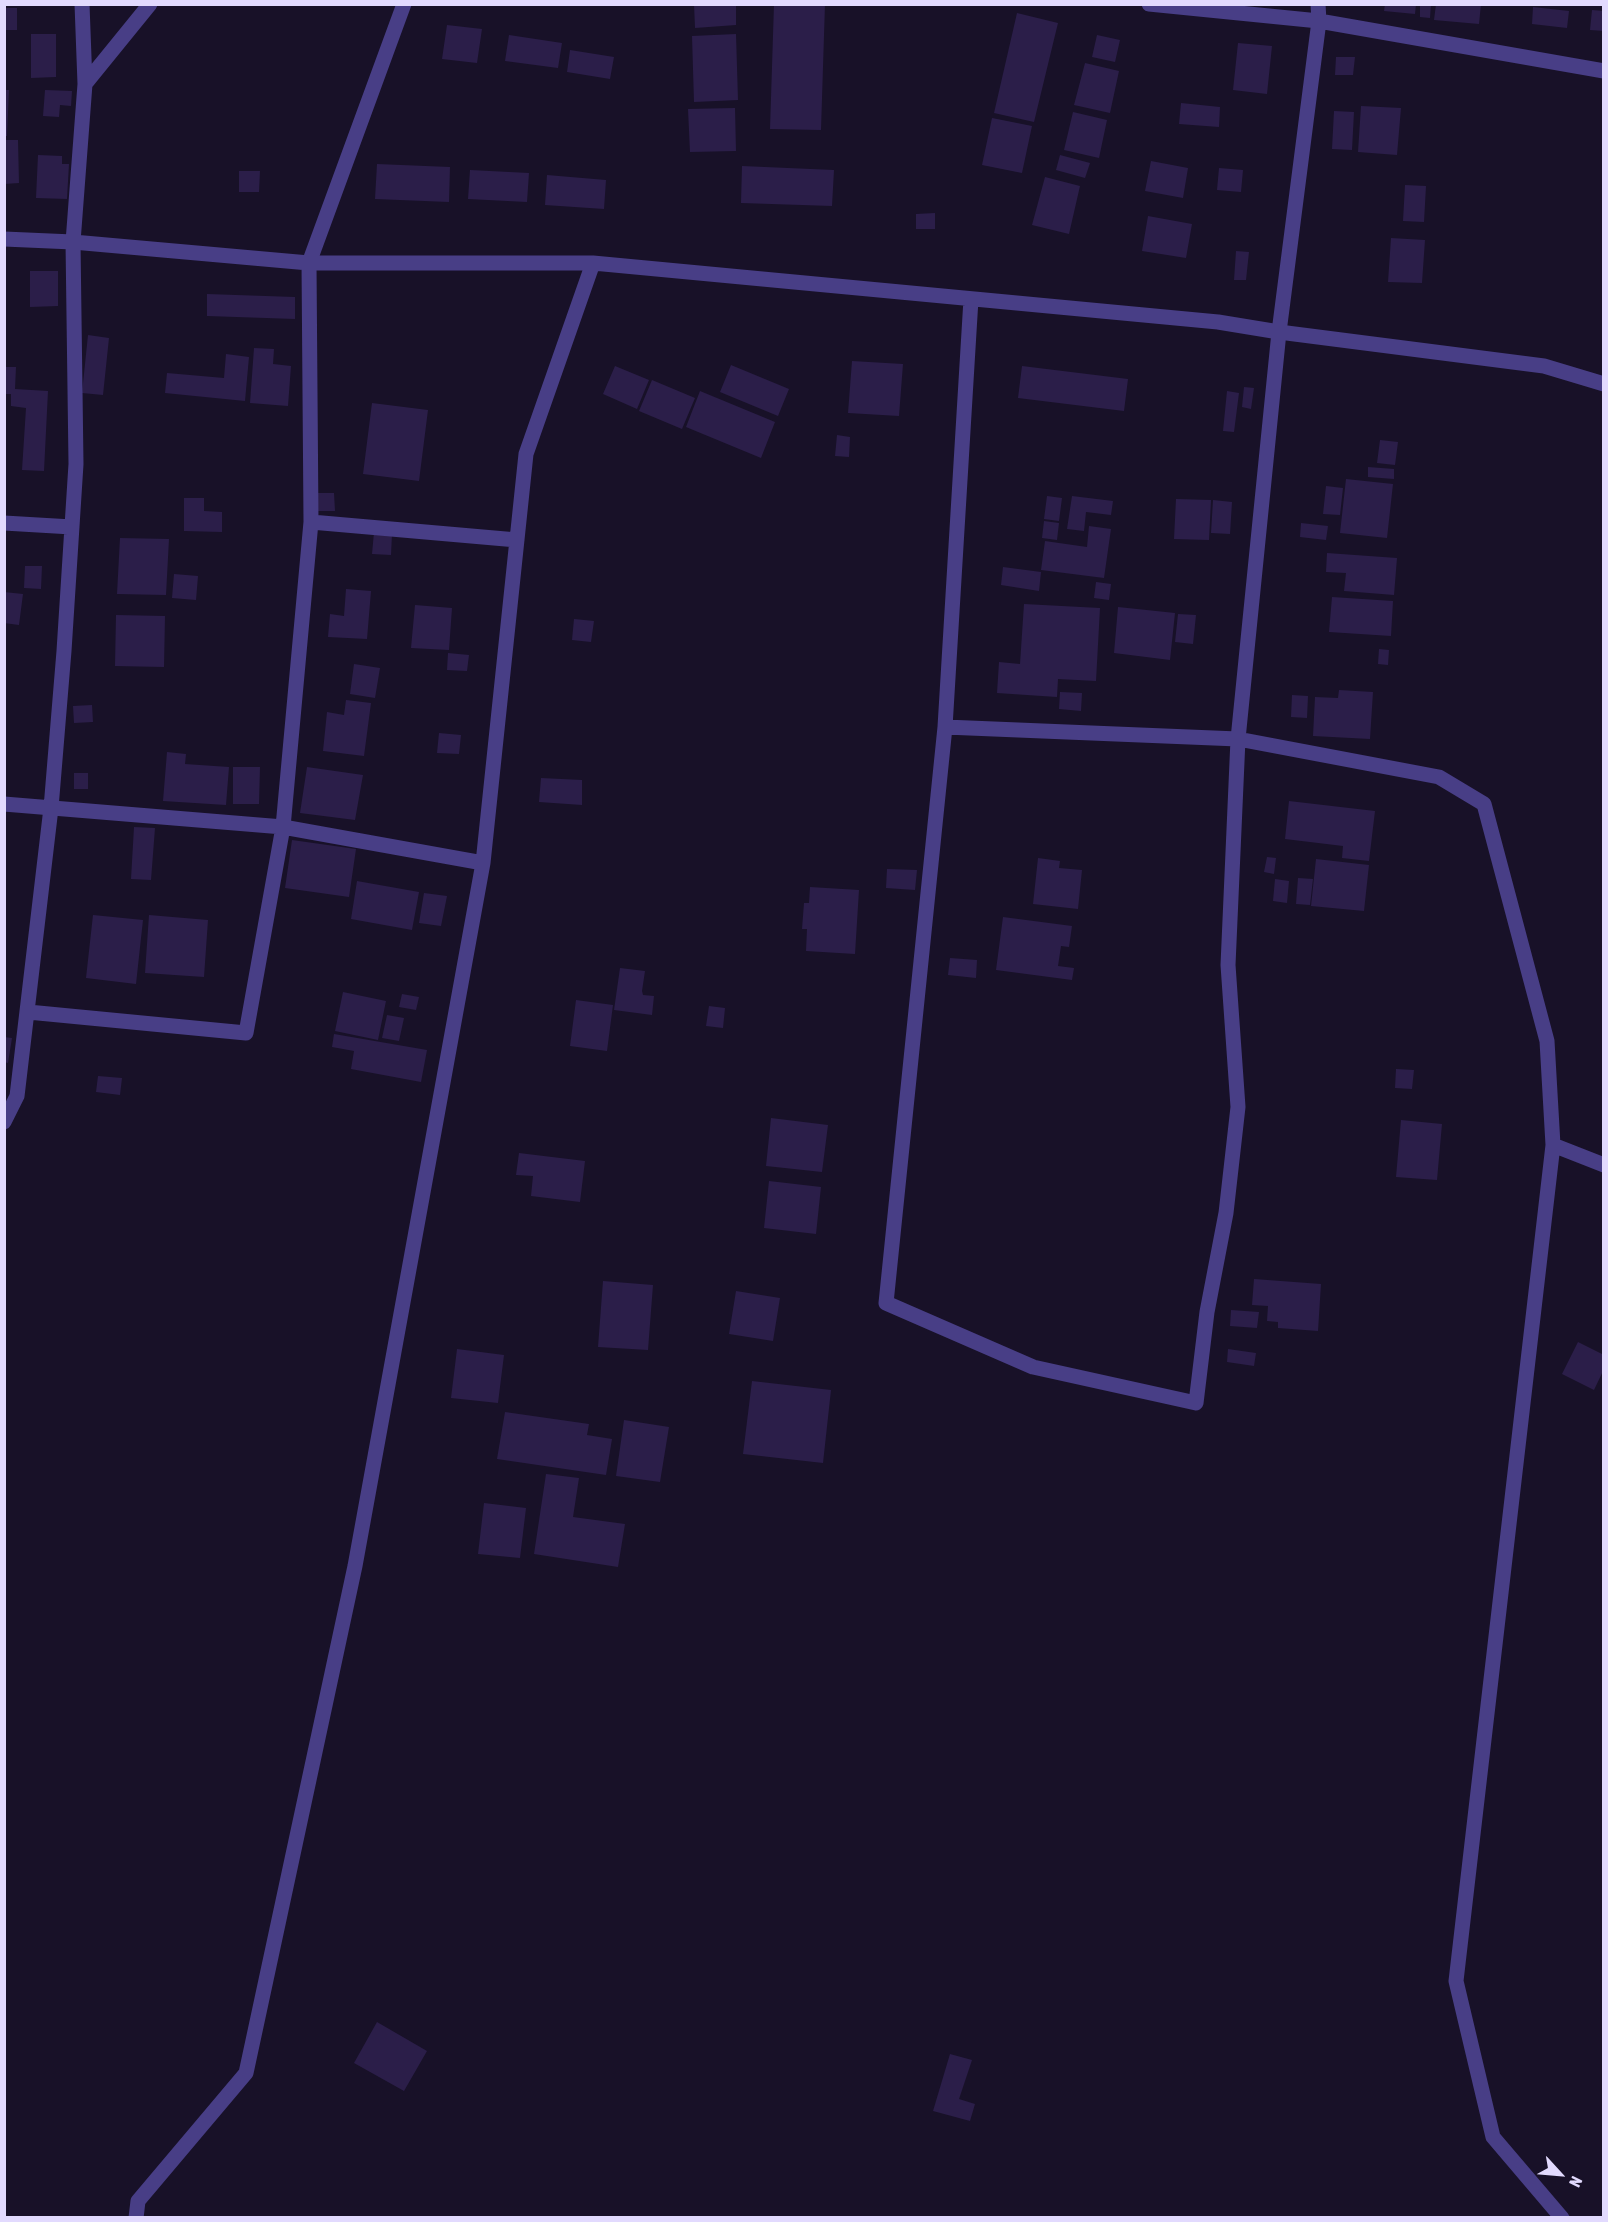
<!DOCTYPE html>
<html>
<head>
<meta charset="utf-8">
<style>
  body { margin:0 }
  #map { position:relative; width:1608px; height:2222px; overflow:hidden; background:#181128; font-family:"Asap Condensed",sans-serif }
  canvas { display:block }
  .frame { position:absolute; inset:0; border:6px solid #e2dafe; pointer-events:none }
  .north { position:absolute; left:1530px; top:2144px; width:60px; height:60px; -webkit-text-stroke:4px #181128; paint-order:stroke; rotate:116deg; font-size:16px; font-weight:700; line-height:24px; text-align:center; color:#e2dafe }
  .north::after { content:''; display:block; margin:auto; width:21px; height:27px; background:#e2dafe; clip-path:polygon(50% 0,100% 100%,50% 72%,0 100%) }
</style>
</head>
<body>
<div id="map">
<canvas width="1608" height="2222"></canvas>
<div class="frame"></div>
<div class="north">N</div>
</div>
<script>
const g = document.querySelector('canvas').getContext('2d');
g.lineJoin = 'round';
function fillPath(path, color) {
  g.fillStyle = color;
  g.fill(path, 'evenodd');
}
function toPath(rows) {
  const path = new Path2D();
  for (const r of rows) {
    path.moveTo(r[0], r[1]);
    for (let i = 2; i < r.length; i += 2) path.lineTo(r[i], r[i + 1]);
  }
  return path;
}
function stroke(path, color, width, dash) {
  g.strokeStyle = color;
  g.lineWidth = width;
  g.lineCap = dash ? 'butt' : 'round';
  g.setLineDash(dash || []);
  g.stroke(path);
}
const building = toPath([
  [694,4,736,4,736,25,695,28],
  [774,4,825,4,821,130,770,129],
  [1385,4,1416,4,1415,14,1384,11],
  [1420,4,1431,4,1430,18,1420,17],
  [1436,4,1481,4,1479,24,1434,20],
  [1533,7,1569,11,1567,28,1532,24],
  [4,8,17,8,17,30,4,30],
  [1592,10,1604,11,1604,31,1590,30],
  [1017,13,1058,23,1034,122,994,113],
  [447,25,482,29,477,63,442,59],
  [31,34,56,34,56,77,31,78],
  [736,34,738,100,694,102,692,36],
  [509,35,562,43,558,68,505,61],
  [1097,35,1120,40,1115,62,1092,57],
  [1238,43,1272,46,1267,94,1233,90],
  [570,50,614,57,610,79,567,72],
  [1336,57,1355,57,1353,75,1335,75],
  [1085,63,1119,71,1110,113,1074,105],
  [4,90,9,90,7,136,4,136],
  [45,90,72,91,71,106,60,105,59,117,43,116],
  [1181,103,1220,107,1219,127,1179,124],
  [1361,106,1401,108,1397,155,1358,152],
  [735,108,736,151,690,152,688,109],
  [1334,111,1354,112,1352,150,1332,149],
  [1073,112,1107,120,1099,158,1064,150],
  [992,118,1032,126,1022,173,982,165],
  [4,140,18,140,19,183,4,184],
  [38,155,62,156,62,164,69,164,67,199,36,198],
  [1060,155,1090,163,1085,178,1056,170],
  [1151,161,1188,168,1183,198,1145,191],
  [377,164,450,167,449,202,375,199],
  [742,166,834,170,832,206,741,203],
  [1219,168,1243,170,1241,192,1217,190],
  [470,170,529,173,527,202,468,199],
  [239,171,260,171,259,192,239,192],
  [547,175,606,180,604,209,545,205],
  [1045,177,1080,186,1069,234,1032,225],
  [1405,185,1426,186,1424,222,1403,221],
  [935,213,935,229,916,229,916,214],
  [1148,216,1192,224,1186,258,1142,251],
  [1391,238,1425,240,1422,283,1388,282],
  [1236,251,1249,252,1246,280,1234,280],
  [30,271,58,271,58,306,30,307],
  [207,294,295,297,295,319,207,316],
  [88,335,109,338,103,395,82,393],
  [254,348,274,349,273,364,291,366,288,406,250,403],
  [226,354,249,357,245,401,165,393,167,373,224,378],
  [852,361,903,364,899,416,848,413],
  [731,365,789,389,778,416,720,392],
  [615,366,649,380,637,409,603,394],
  [1022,366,1128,379,1124,411,1018,398],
  [4,367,16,367,15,389,48,391,44,471,22,470,26,408,11,406,11,394,4,394],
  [652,380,695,398,682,429,639,411],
  [1244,387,1254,388,1251,409,1242,407],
  [700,391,775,422,761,458,686,427],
  [1227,391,1239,393,1234,432,1223,431],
  [372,403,428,410,419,481,363,474],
  [837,435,850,437,849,457,835,456],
  [1380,440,1398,442,1395,465,1377,463],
  [1368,467,1394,469,1394,479,1368,477],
  [1346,479,1393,484,1387,538,1340,533],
  [1326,486,1343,488,1340,515,1323,514],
  [317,493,334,493,335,511,317,511],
  [1047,496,1062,498,1059,521,1044,519],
  [1072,496,1113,501,1111,515,1086,512,1084,531,1067,529],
  [184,498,204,498,204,511,222,512,222,532,184,531],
  [1176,499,1211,500,1209,540,1174,539],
  [1213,500,1232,502,1230,534,1211,533],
  [1044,521,1059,523,1057,540,1042,538],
  [1301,523,1328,526,1326,540,1300,537],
  [1089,526,1111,529,1104,578,1041,570,1045,541,1087,547],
  [374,532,392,534,391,555,372,554],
  [120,538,169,539,166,595,117,594],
  [1327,553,1397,558,1394,595,1344,591,1346,573,1326,572],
  [25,566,42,566,41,589,24,588],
  [1003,567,1041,572,1039,591,1001,585],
  [174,574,198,576,196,600,172,598],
  [1096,582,1111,584,1109,600,1094,598],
  [346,589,371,591,367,639,328,637,330,614,344,616],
  [4,592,23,594,19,625,4,623],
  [1332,597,1393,601,1391,636,1329,632],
  [1024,604,1100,608,1096,681,1058,679,1057,697,997,693,999,662,1020,664],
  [415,605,452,608,449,650,411,648],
  [1118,607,1175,613,1170,660,1114,653],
  [1178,614,1196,615,1193,644,1175,642],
  [116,615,165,616,164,667,115,666],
  [574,619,594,621,591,642,572,640],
  [1379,649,1389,650,1388,665,1378,664],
  [448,653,469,655,467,671,447,670],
  [354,664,380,668,375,698,350,694],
  [1339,690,1373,692,1370,739,1313,736,1315,697,1338,698],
  [1060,692,1082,693,1081,711,1059,709],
  [1292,695,1308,696,1307,718,1291,717],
  [346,700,371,703,364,756,323,751,327,712,344,715],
  [92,705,93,722,74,723,73,706],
  [439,733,461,735,459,754,437,753],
  [167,752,186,754,185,764,229,767,226,805,163,801],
  [233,767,260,767,259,804,233,804],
  [307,767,363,775,355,820,300,813],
  [74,773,88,773,88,789,74,789],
  [541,778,582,780,582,805,539,802],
  [1289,801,1375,811,1369,861,1342,858,1343,846,1285,839],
  [134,827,155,828,151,880,131,879],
  [292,840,356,849,349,897,285,888],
  [1267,857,1276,858,1274,874,1264,872],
  [1038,858,1060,861,1059,868,1082,870,1078,909,1033,904],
  [1316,859,1369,865,1364,911,1311,906],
  [887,869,917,870,915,890,886,888],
  [1298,878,1313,879,1310,905,1296,904],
  [1275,879,1289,881,1287,903,1273,901],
  [357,881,419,892,412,930,351,919],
  [810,887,859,890,855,954,806,951,807,929,802,929,804,903,809,903],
  [424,893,447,896,441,926,419,923],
  [93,915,143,920,136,984,86,978],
  [149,915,208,920,204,977,145,973],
  [1003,917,1072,926,1069,947,1061,946,1058,966,1074,968,1072,980,996,970],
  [950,958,977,960,976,978,948,975],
  [620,968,645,971,642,991,643,995,654,996,652,1015,614,1010],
  [343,992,386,1001,378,1040,335,1031],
  [402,994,419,997,416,1010,399,1007],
  [576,1000,613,1005,607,1051,570,1046],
  [709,1006,725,1008,723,1028,706,1026],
  [387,1015,404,1018,399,1041,382,1038],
  [334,1034,427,1050,421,1082,351,1069,354,1051,332,1047],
  [4,1037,12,1038,8,1063,4,1062],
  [1396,1069,1414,1070,1412,1089,1395,1088],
  [98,1076,122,1078,120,1095,96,1092],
  [771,1118,828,1125,822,1172,766,1166],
  [1401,1120,1442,1124,1437,1180,1396,1177],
  [519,1153,585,1161,580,1202,531,1196,533,1176,516,1175],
  [769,1181,821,1187,816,1234,764,1228],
  [1254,1279,1321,1284,1318,1331,1278,1328,1278,1322,1267,1321,1268,1306,1252,1305],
  [603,1281,653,1285,648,1350,598,1347],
  [736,1291,780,1298,773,1341,729,1334],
  [1231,1310,1259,1312,1257,1328,1230,1326],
  [1578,1342,1604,1355,1604,1369,1594,1390,1562,1374],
  [457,1349,504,1355,498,1403,451,1398],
  [1228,1349,1256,1353,1254,1366,1227,1362],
  [752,1381,831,1390,823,1463,743,1454],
  [505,1412,589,1424,587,1435,612,1439,606,1475,497,1459],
  [624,1420,669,1427,660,1482,616,1476],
  [546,1474,579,1478,573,1517,625,1524,618,1567,534,1554],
  [484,1503,526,1508,520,1558,478,1554],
  [377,2022,427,2051,404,2091,354,2063],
  [950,2054,972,2060,959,2099,975,2104,970,2121,933,2111]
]);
const minor = toPath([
  [1149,4,1319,21,1604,71],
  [85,84,150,4],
  [4,239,73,242,309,263,593,263,1218,322,1279,332,1544,366,1604,384],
  [971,299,945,727,1238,739,1439,777,1484,804,1547,1041,1553,1145,1604,1165],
  [311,522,517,540],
  [4,523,72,527],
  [945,727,886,1303,1033,1367,1196,1403,1207,1312,1226,1213,1238,1107,1228,965,1238,739,1279,332,1319,21,1318,4],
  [4,804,283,827,483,863,526,454,593,263],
  [28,1012,246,1033,283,827,311,522,309,263,404,4],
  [4,1122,17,1096,51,808,64,651,76,464,73,242,85,84,82,4],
  [1553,1145,1456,1981,1493,2137,1562,2218],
  [136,2218,138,2201,246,2073,355,1566,483,863]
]);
fillPath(building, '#2b1e49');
stroke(minor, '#483e86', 15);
</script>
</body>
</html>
